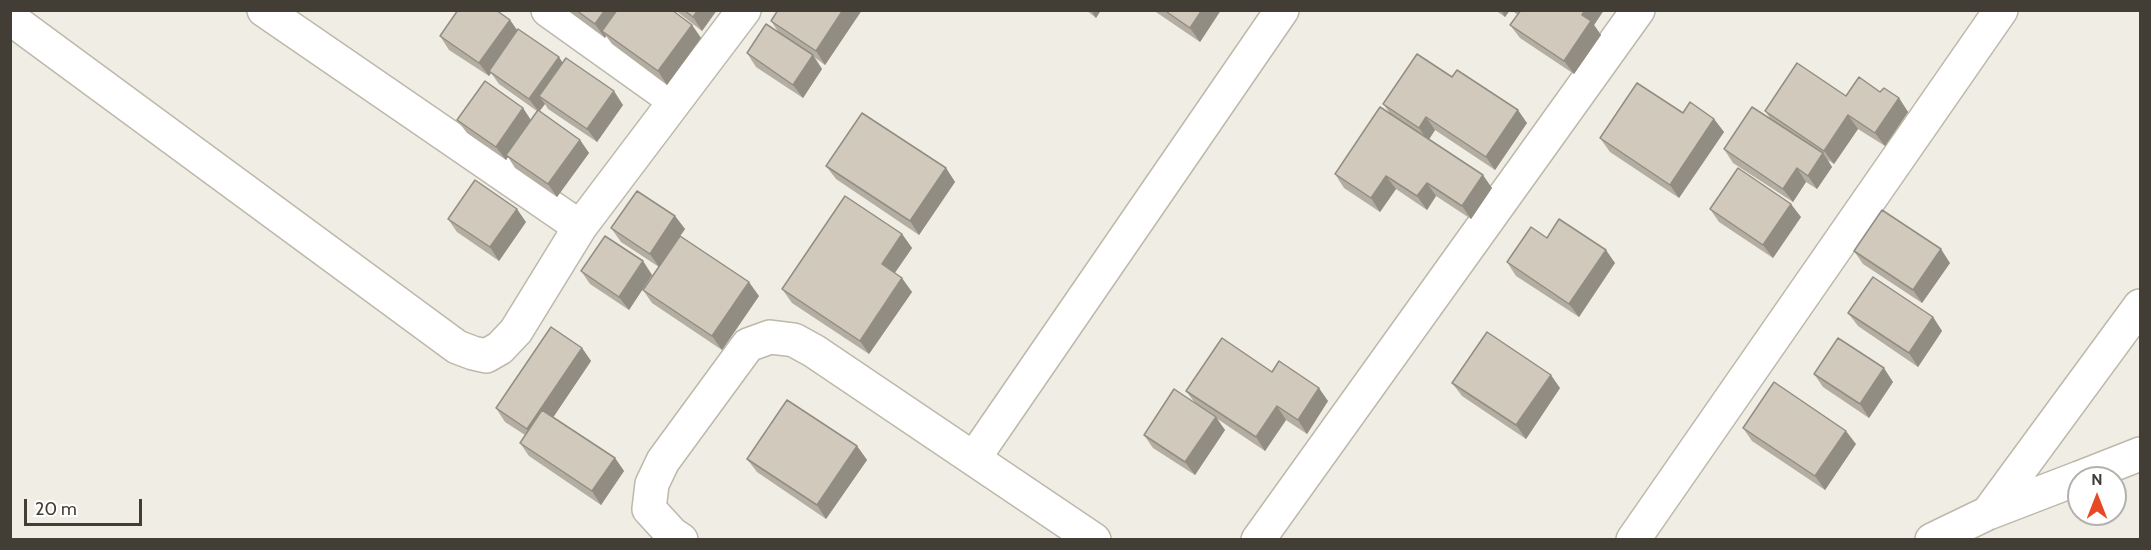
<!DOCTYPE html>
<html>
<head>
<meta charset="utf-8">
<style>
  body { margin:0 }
  #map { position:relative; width:2151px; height:550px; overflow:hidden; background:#f0ede4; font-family:Cabin,sans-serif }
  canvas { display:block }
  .frame { position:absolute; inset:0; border:12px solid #423d35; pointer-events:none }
  .north { position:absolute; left:2067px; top:466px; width:60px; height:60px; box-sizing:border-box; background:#fff; border:2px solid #b3b1ae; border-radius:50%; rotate:0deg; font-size:16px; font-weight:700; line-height:24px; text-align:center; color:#423d35 }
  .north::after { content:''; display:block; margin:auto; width:21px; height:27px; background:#e84824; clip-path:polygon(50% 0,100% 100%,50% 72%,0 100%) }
  .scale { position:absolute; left:24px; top:499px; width:118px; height:27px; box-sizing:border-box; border:3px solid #423d35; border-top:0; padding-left:8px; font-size:18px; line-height:21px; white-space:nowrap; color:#423d35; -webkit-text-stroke:4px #fff; paint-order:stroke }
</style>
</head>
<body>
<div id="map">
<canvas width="2151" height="550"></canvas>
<div class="frame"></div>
<div class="north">N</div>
<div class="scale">20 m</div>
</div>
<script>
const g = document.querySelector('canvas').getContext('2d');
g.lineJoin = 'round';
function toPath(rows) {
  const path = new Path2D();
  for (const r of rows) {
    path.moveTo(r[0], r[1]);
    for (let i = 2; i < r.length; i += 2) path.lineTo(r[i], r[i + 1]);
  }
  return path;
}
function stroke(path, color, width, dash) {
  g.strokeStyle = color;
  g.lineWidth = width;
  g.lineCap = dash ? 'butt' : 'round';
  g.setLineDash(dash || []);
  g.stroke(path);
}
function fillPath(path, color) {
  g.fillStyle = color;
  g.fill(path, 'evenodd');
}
const minor = toPath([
  [264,10,580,227],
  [548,10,674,100],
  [10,18,457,347,473,353,486,356,500,348,516,331,580,227,744,10],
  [974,458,1282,10],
  [2079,478,2140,454],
  [1988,513,2140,306],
  [681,540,672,534,649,509,652,484,663,461,748,345,770,337,794,340,814,351,1094,540],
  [1258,540,1638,10],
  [1633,540,2001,10],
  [1932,540,1988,513,2079,478]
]);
const wall = toPath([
  [567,10,672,10,692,25,701,38,667,85,612,44,606,36,605,38],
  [675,10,717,10,702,31],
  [778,10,862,10,825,65,814,57,822,69,803,98,756,67,747,53,779,33,771,21],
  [1086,10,1101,10,1096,18],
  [1153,10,1221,10,1200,42],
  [1495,10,1510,10,1505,17],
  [1511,10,1604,10,1594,25,1601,35,1574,74,1520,38,1510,25,1518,15],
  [510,20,517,30,623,105,597,142,548,109,545,104,539,111,580,140,589,153,557,197,515,168,508,157,506,160,467,133,457,120,523,108,531,120,537,111,499,84,491,73,489,76,449,50,440,36],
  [1452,77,1527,123,1495,170,1435,130,1429,139,1492,188,1471,219,1436,196,1427,210,1396,189,1380,212,1344,188,1335,174,1389,112,1383,104],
  [1880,92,1899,98,1908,112,1885,146,1858,129,1834,164,1828,160,1832,167,1817,189,1806,182,1793,202,1733,163,1724,149,1770,118,1765,111,1846,96],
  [1683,113,1714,119,1724,132,1679,198,1610,152,1600,138],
  [826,166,946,168,955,182,919,235,836,179],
  [1710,209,1801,217,1773,258,1719,222],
  [675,216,685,229,680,236,759,296,722,350,652,303,643,290,659,267,621,242,611,228],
  [448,219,526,222,499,261,457,232],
  [902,234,912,248,895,273,912,292,869,354,792,303,782,289],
  [1547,238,1615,263,1579,317,1516,276,1507,262],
  [1854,251,1950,263,1922,303,1863,264],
  [643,261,652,275,629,310,590,284,581,271],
  [1848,313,1933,317,1942,331,1918,367,1858,326],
  [582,348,591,361,553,417,615,458,624,471,601,505,529,456,520,443,525,435,505,422,496,408],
  [1272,372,1328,401,1307,434,1286,420,1265,451,1216,418,1225,430,1195,475,1153,448,1144,435,1195,403,1186,391],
  [1814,374,1893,382,1869,418,1823,387],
  [1452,383,1560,388,1526,439,1462,396],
  [1743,428,1856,444,1825,490,1752,441],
  [857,446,867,460,826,519,757,472,747,459]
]);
const shadedWall = toPath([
  [605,10,624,10,602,31,606,36,605,38,595,24],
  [698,10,717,10,702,31,693,17],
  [843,10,862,10,825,65,816,51],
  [1091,10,1101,10,1096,18],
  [1202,10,1221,10,1200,42,1190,28],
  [1501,10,1510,10,1505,17],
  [1585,10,1604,10,1594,25,1601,35,1574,74,1564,61,1582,15],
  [510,20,519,33,489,71,491,73,489,76,479,63],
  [692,25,701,38,667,85,658,71],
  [813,55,822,69,803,98,793,85],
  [559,57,568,71,539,96,545,104,539,112,529,99],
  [614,91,623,105,597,142,587,129],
  [1899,98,1908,112,1885,146,1875,133],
  [523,108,532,122,506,155,508,157,506,160,496,147],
  [1518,110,1527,123,1495,170,1486,157],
  [1848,115,1858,129,1834,164,1824,151],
  [1426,117,1435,130,1428,141,1419,128],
  [1714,119,1724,132,1679,198,1670,185],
  [580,140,589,153,557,197,548,184],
  [1823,153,1832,167,1817,189,1808,176],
  [946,168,955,182,919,235,910,221],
  [1797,168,1806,182,1793,202,1783,189],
  [1483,175,1492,188,1471,219,1462,206],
  [1386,176,1396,189,1380,212,1371,198],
  [1427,183,1436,196,1427,210,1417,196],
  [1791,204,1801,217,1773,258,1763,245],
  [517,209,526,222,499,261,490,247],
  [675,216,685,229,659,267,650,254],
  [902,234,912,248,891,278,882,264],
  [1941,249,1950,263,1922,303,1913,290],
  [1606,250,1615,263,1579,317,1569,304],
  [643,261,652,275,629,310,619,297],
  [902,278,912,292,869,354,860,341],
  [749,282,759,296,722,350,712,336],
  [1933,317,1942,331,1918,367,1909,353],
  [582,348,591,361,536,443,527,429],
  [1884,368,1893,382,1869,418,1860,404],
  [1551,375,1560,388,1526,439,1516,425],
  [1319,388,1328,401,1307,434,1298,420],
  [1277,406,1286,420,1265,451,1256,437],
  [1216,417,1225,430,1195,475,1185,462],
  [1846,431,1856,444,1825,490,1815,476],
  [857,446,867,460,826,519,817,505],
  [615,458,624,471,601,505,592,491]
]);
const building = toPath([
  [458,10,496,10,510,20,479,63,440,36,458,10],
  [576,10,605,10,595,24,576,10],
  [617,10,672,10,692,25,658,71,602,31,617,10],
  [684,10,698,10,693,17,684,10],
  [778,10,843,10,816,51,771,21,778,10],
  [1164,10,1202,10,1190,28,1164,10],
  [1521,10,1585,10,1582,15,1591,21,1564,61,1510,25,1521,10],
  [766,24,813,55,793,85,747,53,766,24],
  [518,29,559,57,529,99,489,71,518,29],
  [1417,54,1452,77,1457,70,1518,110,1486,157,1426,117,1419,128,1383,104,1417,54],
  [566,58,614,91,587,129,539,96,566,58],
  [1797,63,1846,96,1859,77,1880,92,1884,88,1899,98,1875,133,1848,115,1824,151,1765,111,1797,63],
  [485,81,523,108,496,147,457,120,485,81],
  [1637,83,1683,113,1690,102,1714,119,1670,185,1600,138,1637,83],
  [1380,107,1483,175,1462,206,1427,183,1417,196,1386,176,1371,198,1335,174,1380,107],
  [1752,107,1823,153,1808,176,1797,168,1783,189,1724,149,1752,107],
  [538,110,580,140,548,184,506,155,538,110],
  [862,113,946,168,910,221,826,166,862,113],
  [1738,168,1791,204,1763,245,1710,209,1738,168],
  [475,180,517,209,490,247,448,219,475,180],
  [637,191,675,216,650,254,611,228,637,191],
  [845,196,902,234,882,264,902,278,860,341,782,289,845,196],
  [1882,210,1941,249,1913,290,1854,251,1882,210],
  [1559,219,1606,250,1569,304,1507,262,1531,227,1547,238,1559,219],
  [605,236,643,261,619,297,581,271,605,236],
  [680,236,749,282,712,336,643,290,680,236],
  [1873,277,1933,317,1909,353,1848,313,1873,277],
  [551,327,582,348,527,429,496,408,551,327],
  [1487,332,1551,375,1516,425,1452,383,1487,332],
  [1222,338,1272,372,1279,361,1319,388,1298,420,1277,406,1256,437,1186,391,1222,338],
  [1838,338,1884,368,1860,404,1814,374,1838,338],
  [1774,382,1846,431,1815,476,1743,428,1774,382],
  [1174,389,1216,417,1185,462,1144,435,1174,389],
  [787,400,857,446,817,505,747,459,787,400],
  [542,410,615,458,592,491,520,443,542,410]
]);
stroke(minor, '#beb8ab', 36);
stroke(minor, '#fff', 33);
fillPath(wall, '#b4ada1');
fillPath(shadedWall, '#928d83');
fillPath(building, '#d1c9bb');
stroke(building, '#928d83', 1.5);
</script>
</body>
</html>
